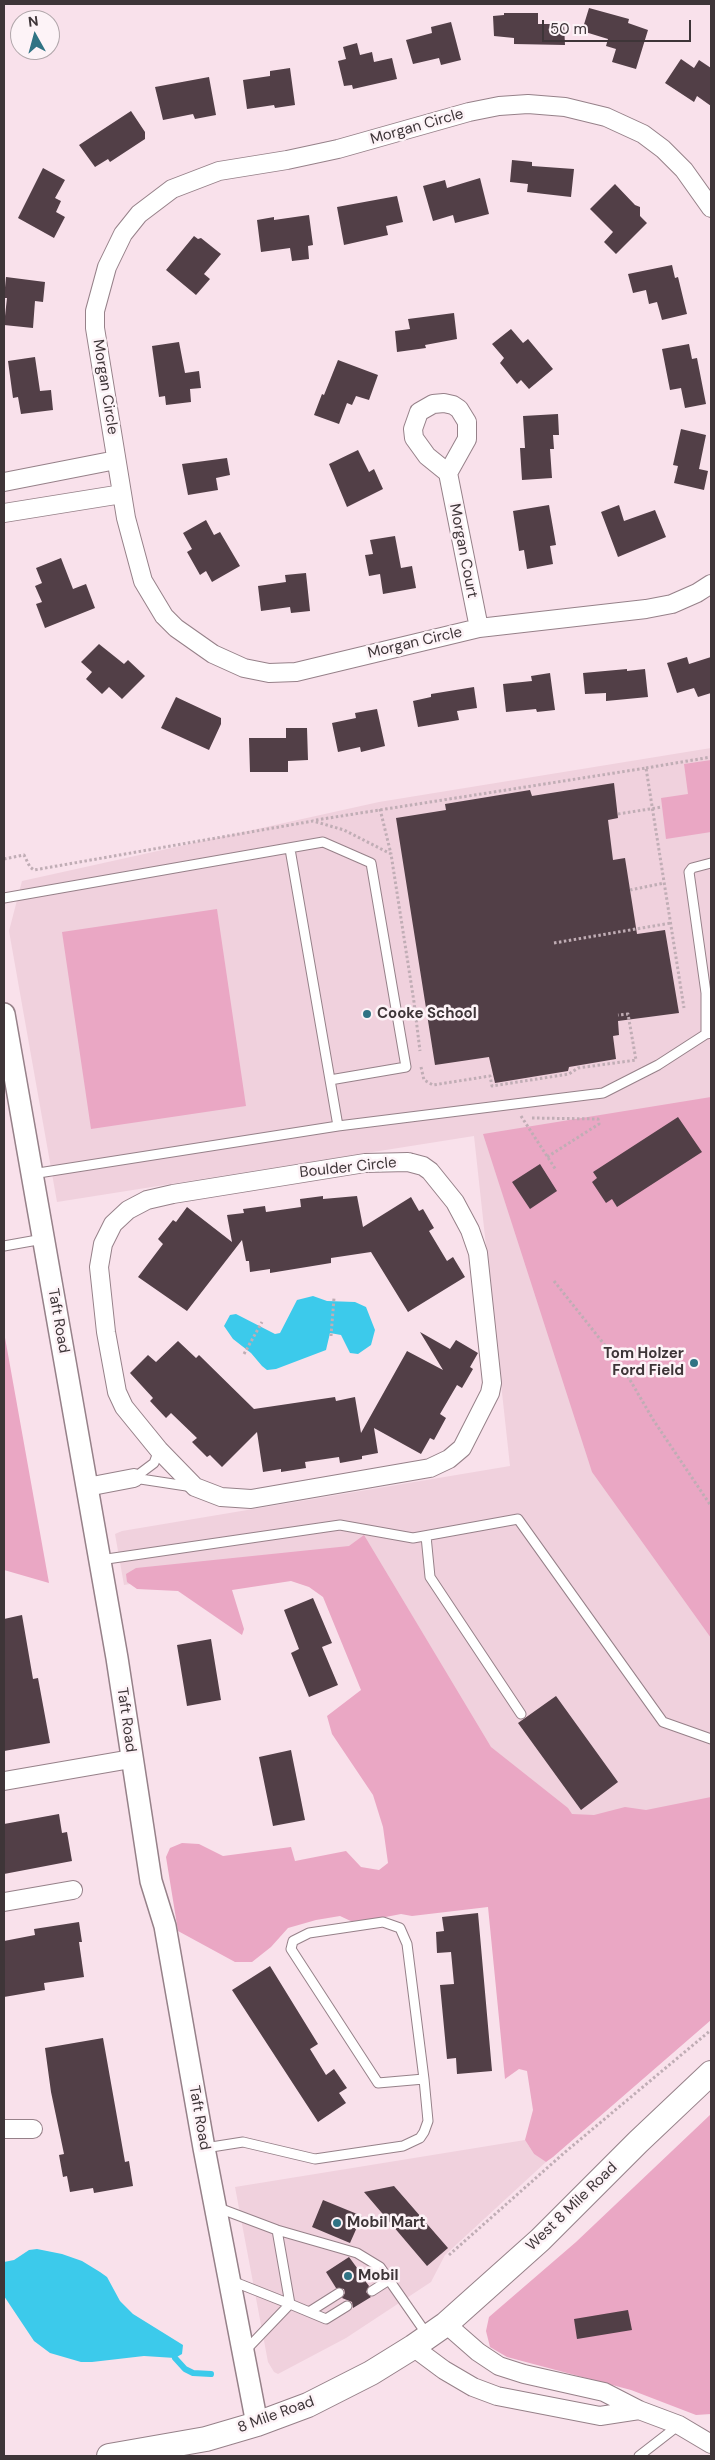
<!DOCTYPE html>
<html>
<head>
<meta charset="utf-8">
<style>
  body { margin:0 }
  #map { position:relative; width:715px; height:2460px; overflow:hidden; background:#f9e1eb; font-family:"DM Sans",sans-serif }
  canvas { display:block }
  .frame { position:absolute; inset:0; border:5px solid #3e3538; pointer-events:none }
  .north { position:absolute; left:10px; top:10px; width:50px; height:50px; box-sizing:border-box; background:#fdf3f7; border:1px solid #b1a7ab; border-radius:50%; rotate:353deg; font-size:14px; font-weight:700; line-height:20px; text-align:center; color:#3e3538 }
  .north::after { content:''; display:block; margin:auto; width:18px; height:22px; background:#307384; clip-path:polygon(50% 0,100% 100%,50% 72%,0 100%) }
  .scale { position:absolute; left:542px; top:20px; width:149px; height:22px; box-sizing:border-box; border:2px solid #3e3538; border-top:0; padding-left:6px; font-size:15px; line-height:18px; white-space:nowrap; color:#3e3538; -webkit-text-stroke:4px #fdf3f7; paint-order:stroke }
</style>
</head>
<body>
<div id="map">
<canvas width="715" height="2460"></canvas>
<div class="frame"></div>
<div class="north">N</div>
<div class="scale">50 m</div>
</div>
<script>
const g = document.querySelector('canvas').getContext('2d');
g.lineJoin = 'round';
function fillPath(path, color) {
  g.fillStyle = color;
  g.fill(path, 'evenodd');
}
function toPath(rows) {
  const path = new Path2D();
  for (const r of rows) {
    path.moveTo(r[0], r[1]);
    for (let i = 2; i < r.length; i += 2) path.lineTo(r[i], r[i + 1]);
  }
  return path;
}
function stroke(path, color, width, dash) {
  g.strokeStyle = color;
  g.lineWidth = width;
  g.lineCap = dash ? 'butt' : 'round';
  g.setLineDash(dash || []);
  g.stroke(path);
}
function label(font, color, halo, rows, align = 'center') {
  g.font = font + ' "DM Sans",sans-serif';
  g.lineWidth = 5;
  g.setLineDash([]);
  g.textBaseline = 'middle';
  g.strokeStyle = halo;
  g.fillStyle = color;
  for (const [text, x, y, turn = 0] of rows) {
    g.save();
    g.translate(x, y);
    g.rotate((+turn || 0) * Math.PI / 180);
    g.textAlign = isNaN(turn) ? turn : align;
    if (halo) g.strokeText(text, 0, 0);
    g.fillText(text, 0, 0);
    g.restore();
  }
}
const built = toPath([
  [711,748,711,1840,500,1874,340,1550,124,1585,115,1534,122,1531,510,1466,474,1136,57,1202,9,931,22,881,379,802],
  [525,2140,534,2154,546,2162,445,2255,431,2282,346,2338,278,2374,274,2372,268,2362,235,2187]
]);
const green = toPath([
  [711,760,711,832,666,839,661,798,688,794,684,764],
  [217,909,246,1106,91,1129,62,932],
  [711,1097,711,1638,592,1472,483,1134],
  [4,1332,49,1583,4,1570],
  [364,1535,491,1747,568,1808,572,1814,594,1815,625,1807,646,1810,711,1797,711,2020,553,2157,546,2162,534,2154,525,2140,533,2110,527,2071,519,2069,505,2079,488,1907,412,1916,401,1914,355,1923,340,1916,316,1920,288,1928,271,1947,252,1962,235,1962,178,1931,166,1857,170,1848,182,1843,199,1844,223,1856,291,1847,295,1861,346,1851,361,1867,379,1870,388,1863,383,1827,373,1795,332,1734,327,1716,361,1690,323,1597,309,1587,291,1581,232,1590,244,1629,242,1635,178,1591,137,1589,127,1582,126,1574,136,1568,349,1546],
  [711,2114,711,2414,696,2415,631,2390,507,2357,490,2347,486,2331,489,2317,576,2242]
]);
const water = toPath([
  [313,1296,327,1301,355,1302,366,1307,375,1330,371,1345,358,1354,350,1353,341,1335,330,1333,326,1350,276,1369,267,1370,262,1366,251,1353,233,1339,224,1326,230,1315,236,1314,275,1334,280,1333,297,1300],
  [37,2249,62,2254,82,2261,100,2272,107,2277,120,2301,133,2314,183,2345,182,2354,175,2358,144,2356,92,2362,81,2362,50,2353,34,2341,4,2296,4,2262,14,2260,29,2250]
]);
const stream = toPath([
  [175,2358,185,2369,193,2373,211,2374]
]);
const building = toPath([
  [589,8,629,19,628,23,648,30,636,69,612,62,616,49,606,46,608,39,582,31],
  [504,13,538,13,538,24,564,24,565,45,514,44,514,38,494,36,493,16,504,15],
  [451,22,461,60,441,65,439,58,413,64,406,40,432,33,431,27],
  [357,43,360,55,372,52,374,62,392,58,397,79,353,89,352,85,344,86,338,61,346,59,343,47],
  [681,59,694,68,699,60,711,68,711,106,697,96,694,102,665,83],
  [290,68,295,105,275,108,274,105,247,109,243,80,270,76,270,71],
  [209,77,216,115,195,119,193,114,163,120,155,87],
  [131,111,145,132,145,139,110,162,108,159,95,167,79,145],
  [512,160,532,162,532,166,574,169,571,197,527,192,528,184,510,182],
  [43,168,65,180,55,198,61,201,56,212,65,217,54,238,18,218],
  [480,178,489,214,455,223,453,215,433,221,423,186,445,180,447,188],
  [615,184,635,205,640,207,640,216,647,223,616,254,604,242,613,232,590,209],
  [397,196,403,222,386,226,388,235,344,245,337,207],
  [309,215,313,245,308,246,309,259,292,261,290,248,261,252,257,220,274,217,274,220],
  [194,236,198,239,201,238,221,254,204,274,210,279,196,295,166,270],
  [672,265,675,278,678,277,687,314,662,320,657,302,649,304,646,290,633,293,628,274],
  [6,277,45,282,43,302,35,301,33,328,4,325,7,298,4,298],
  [454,313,457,339,425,345,426,348,397,352,395,331,410,329,408,319],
  [511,329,523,343,528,339,553,369,529,389,521,380,517,384,500,363,504,358,492,344],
  [179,342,185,373,199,371,201,388,190,389,191,402,166,405,165,396,159,397,152,346],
  [689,344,692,359,697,358,706,404,685,408,681,388,670,390,662,349],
  [35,357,40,391,51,390,53,410,21,414,18,397,13,398,8,361],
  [338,360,378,375,369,400,356,396,352,405,347,403,339,424,314,415,322,394,324,395],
  [558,414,559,435,553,435,554,449,550,449,552,478,522,480,520,448,525,448,523,416],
  [681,429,706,435,699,469,708,471,704,490,674,483,678,466,673,465],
  [358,450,369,472,374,469,383,489,347,507,329,464],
  [227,458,230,475,216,478,218,490,188,495,182,464],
  [549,505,556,545,550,546,553,564,527,569,524,550,519,551,513,511],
  [619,505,624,521,655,510,666,537,618,557,601,512],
  [206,520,214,535,220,532,240,566,212,582,206,571,200,575,187,552,192,549,183,533],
  [395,536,401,568,412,566,416,588,383,594,380,574,369,576,365,555,373,554,370,540],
  [61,558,73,589,86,584,95,608,45,628,36,604,42,602,35,586,42,583,36,568],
  [306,573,310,611,291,613,290,607,261,611,258,586,286,582,285,575],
  [99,644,124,664,128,660,145,676,122,699,109,687,102,694,86,679,92,672,81,662],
  [687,657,689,664,711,657,711,693,698,697,694,688,677,693,667,663],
  [627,669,627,671,645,669,648,697,606,701,606,693,585,694,583,673],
  [550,673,555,710,537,712,536,709,506,712,503,684,532,681,531,676],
  [474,687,477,708,457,711,459,720,418,727,413,701,431,697,431,694],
  [176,697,221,718,221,724,209,750,161,728],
  [377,709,385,746,361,752,360,747,338,752,332,723,356,718,355,713],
  [286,728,307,728,308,760,288,761,288,772,250,772,249,738,286,738],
  [614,783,618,818,608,820,613,860,625,858,637,934,665,930,679,1013,618,1021,619,1035,613,1036,616,1059,569,1067,568,1071,495,1083,489,1057,435,1065,396,818,446,810,445,804,530,790,532,796],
  [678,1117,702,1152,617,1207,612,1199,606,1203,592,1182,597,1178,593,1172],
  [540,1164,557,1191,530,1209,512,1182],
  [323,1196,323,1199,357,1196,363,1227,411,1197,419,1211,423,1209,434,1228,429,1231,447,1261,453,1257,465,1277,408,1312,371,1252,331,1258,331,1263,270,1273,270,1269,250,1272,249,1261,246,1261,242,1240,187,1311,138,1277,163,1244,158,1239,173,1220,176,1222,187,1207,232,1242,227,1215,244,1213,243,1209,265,1206,266,1212,301,1207,300,1199],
  [420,1332,450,1349,456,1340,478,1353,470,1367,473,1369,462,1388,457,1385,440,1414,446,1418,434,1440,430,1438,421,1454,374,1428,378,1453,362,1456,362,1459,340,1463,339,1457,305,1462,306,1468,281,1472,281,1469,263,1472,257,1432,222,1467,210,1455,207,1457,192,1442,197,1438,171,1413,166,1418,150,1401,153,1398,130,1373,148,1355,156,1362,178,1341,196,1358,199,1355,254,1409,335,1397,336,1401,355,1397,361,1433,407,1351,443,1370],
  [313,1598,332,1643,322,1647,338,1685,309,1697,291,1653,299,1649,284,1610],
  [22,1615,33,1679,38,1678,50,1743,4,1751,4,1619],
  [211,1639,221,1700,187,1706,177,1645],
  [556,1696,618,1782,581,1810,518,1723],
  [291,1750,305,1820,273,1826,259,1757],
  [59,1814,62,1833,67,1832,72,1861,4,1874,4,1824],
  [478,1913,492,2071,457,2074,456,2058,447,2059,440,1985,454,1984,451,1952,437,1953,436,1932,444,1931,442,1917],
  [79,1922,82,1942,79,1942,84,1977,44,1983,45,1990,4,1997,4,1941,35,1935,34,1929],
  [270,1966,318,2044,310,2049,326,2075,334,2069,347,2088,339,2093,346,2103,318,2122,232,1990],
  [103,2038,125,2162,129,2161,133,2186,94,2193,93,2188,70,2192,67,2176,63,2177,59,2155,64,2154,51,2092,45,2048],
  [394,2186,448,2248,427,2266,364,2192],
  [323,2200,362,2216,350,2243,312,2227],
  [349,2257,360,2272,357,2277,358,2281,366,2282,369,2286,366,2292,371,2297,353,2308,352,2302,342,2298,345,2293,344,2289,336,2288,326,2272],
  [628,2310,632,2330,577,2339,574,2319]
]);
const path = toPath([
  [646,768,711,757],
  [380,809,391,854],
  [618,814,662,807],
  [316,820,646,768,684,1008],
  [4,859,24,855,30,867,34,870,313,821,344,830,391,854,414,1002,420,1051],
  [630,890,664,883],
  [554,943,671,923],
  [421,1067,424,1080,433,1085,490,1076,492,1086,569,1074,578,1068,636,1060,628,1014,618,1015],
  [521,1116,556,1170],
  [532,1118,598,1119,599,1124,547,1157],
  [554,1281,623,1368,654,1421,711,1506],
  [331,1336,334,1298],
  [244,1354,262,1322],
  [449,2255,564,2153,711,2030]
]);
const service = toPath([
  [290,849,338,1126],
  [4,898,323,842,371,863,406,1067,330,1080],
  [706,1034,706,993,689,872,692,868,711,863],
  [32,1174,338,1126,603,1093,658,1065,706,1034,711,1033],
  [4,1246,43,1239],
  [134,1478,193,1487],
  [134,1478,154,1463,159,1450],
  [426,1536,430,1577,521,1714],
  [100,1560,340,1525,413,1538,518,1519,663,1722,711,1739],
  [205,2148,243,2142,315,2159,403,2146,420,2138,424,2132,428,2121,424,2079,407,1944,400,1928,383,1922,309,1933,293,1941,291,1949,378,2083,424,2079],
  [216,2207,277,2230,357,2253,380,2267,428,2336],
  [277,2230,290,2304,326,2319,347,2306],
  [363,2277,380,2267],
  [232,2281,290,2304,244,2352],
  [372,2291,389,2280],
  [309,2312,339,2293],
  [639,2456,679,2425]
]);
const minor = toPath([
  [711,208,684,170,663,149,643,134,606,117,565,107,528,104,499,106,469,112,338,149,287,160,219,171,172,189,139,214,123,234,107,267,95,311,95,328,126,518,143,581,164,616,176,628,213,654,244,668,269,673,296,672,479,628,646,609,672,604,697,593,711,584],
  [448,473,427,456,414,438,413,429,419,412,433,404,444,403,453,405,459,409,467,422,467,439,448,473,479,628],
  [4,482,116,460],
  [4,513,122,494],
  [408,1162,423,1166,430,1171,455,1202,470,1230,478,1253,492,1383,490,1393,462,1448,449,1459,430,1468,251,1499,221,1497,195,1487,159,1450,124,1407,117,1392,106,1332,99,1267,103,1244,113,1224,128,1210,147,1200,173,1194,365,1163,408,1162],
  [87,1487,134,1478],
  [4,1781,131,1759],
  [4,1902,73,1890],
  [4,2129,33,2129],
  [446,2324,478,2352,499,2366,524,2374,604,2392,639,2410,679,2425,711,2444],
  [413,2347,444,2370,473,2387,497,2396,600,2416,639,2410]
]);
const tertiary = toPath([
  [4,1014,117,1658,151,1881,165,1926,204,2148,257,2424]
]);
const secondary = toPath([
  [109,2456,206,2439,257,2424,308,2405,371,2373,413,2347,446,2324,540,2240,638,2142,711,2073]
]);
const markers = [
  [367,1014,5,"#307384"],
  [694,1363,5,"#307384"],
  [337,2223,5,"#307384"],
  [348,2276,5,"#307384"]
];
const streetNames = [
  ["Morgan Circle",417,127,-16],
  ["Morgan Circle",105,387,81],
  ["Morgan Court",463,551,79],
  ["Morgan Circle",415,643,-13],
  ["Boulder Circle",348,1168,-6],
  ["Taft Road",58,1321,80],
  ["Taft Road",126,1720,82],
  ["Taft Road",199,2118,80],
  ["West 8 Mile Road",572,2207,-44],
  ["8 Mile Road",276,2415,-20]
];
const poiNames = [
  ["Cooke School",377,1014],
  ["Tom Holzer",684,1354,"right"],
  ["Ford Field",684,1371,"right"],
  ["Mobil Mart",347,2223],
  ["Mobil",358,2276]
];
fillPath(built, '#f0d1dd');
fillPath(green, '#eaa7c4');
fillPath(water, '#3ccaeb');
stroke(stream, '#3ccaeb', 6);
fillPath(building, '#523f47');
stroke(service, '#968189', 11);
stroke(minor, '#968189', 20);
stroke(tertiary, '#968189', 24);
stroke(secondary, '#968189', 26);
stroke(path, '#c0adb5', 3, [2.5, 2.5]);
stroke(service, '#fff', 9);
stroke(minor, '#fff', 18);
stroke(tertiary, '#fff', 21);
stroke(secondary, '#fff', 24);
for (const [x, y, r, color] of markers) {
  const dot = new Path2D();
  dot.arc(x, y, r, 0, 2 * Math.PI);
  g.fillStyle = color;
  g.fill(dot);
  stroke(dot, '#fdf3f7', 2);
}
label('15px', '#3e3538', '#fdf3f7', streetNames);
label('bold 15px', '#3e3538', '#fdf3f7', poiNames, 'left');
</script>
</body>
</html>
